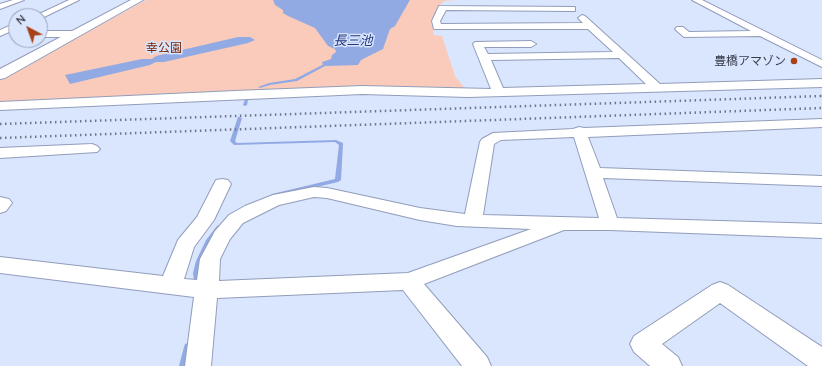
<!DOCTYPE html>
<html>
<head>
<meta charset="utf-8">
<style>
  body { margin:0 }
  #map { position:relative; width:822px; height:366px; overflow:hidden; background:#dae5fe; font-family:Quicksand,sans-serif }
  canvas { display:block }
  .north { position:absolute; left:8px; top:8px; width:40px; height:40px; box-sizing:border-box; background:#dae5fe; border:1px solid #98a1b5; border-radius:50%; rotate:319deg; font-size:11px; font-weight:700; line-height:16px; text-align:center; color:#363c48 }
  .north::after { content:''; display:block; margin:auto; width:14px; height:18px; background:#a74118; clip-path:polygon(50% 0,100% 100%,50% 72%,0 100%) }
</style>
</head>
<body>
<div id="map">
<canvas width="822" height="366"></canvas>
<div class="north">N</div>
</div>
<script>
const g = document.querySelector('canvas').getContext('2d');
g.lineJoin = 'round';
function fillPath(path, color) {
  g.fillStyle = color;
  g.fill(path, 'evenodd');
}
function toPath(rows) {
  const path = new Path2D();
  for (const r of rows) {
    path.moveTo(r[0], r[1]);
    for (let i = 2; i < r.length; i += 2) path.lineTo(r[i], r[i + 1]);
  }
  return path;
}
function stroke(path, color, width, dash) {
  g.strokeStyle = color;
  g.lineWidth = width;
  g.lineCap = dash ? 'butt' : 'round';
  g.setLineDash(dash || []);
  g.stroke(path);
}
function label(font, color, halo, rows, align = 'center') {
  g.font = font + ' Quicksand,"Noto Sans JP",sans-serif';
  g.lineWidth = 3;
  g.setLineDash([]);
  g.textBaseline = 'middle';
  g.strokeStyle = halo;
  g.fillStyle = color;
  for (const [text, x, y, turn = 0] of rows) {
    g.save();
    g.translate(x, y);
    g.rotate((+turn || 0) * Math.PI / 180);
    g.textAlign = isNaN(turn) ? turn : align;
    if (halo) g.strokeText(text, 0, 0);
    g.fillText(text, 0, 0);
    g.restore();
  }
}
const green = toPath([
  [146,0,454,0,444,1,438,7,437,14,431,20,434,35,442,36,455,76,466,90,0,103,0,80]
]);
const water = toPath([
  [273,0,410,0,395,26,390,29,383,49,361,60,358,65,327,66,323,65,322,62,331,59,332,55,336,52,335,49,328,46,315,28,288,16,283,13,283,10,275,5],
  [238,37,250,37,255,40,248,43,164,62,156,62,150,65,70,84,65,75,142,59,152,59,156,56]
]);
const stream = toPath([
  [324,64,327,65,297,81,270,85,260,88,258,87,269,83,295,79,324,64],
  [245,99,247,99,248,100,247,105,245,106,243,105,245,99],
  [238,117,240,117,242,118,235,141,237,143,336,140,343,143,343,144,341,180,338,182,274,197,272,196,271,195,272,194,335,179,339,145,335,142,234,145,230,141,238,117],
  [219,225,221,226,222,227,211,243,202,261,199,273,202,286,201,288,198,289,195,288,193,273,196,261,206,240,217,226,219,225],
  [188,343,191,344,192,347,187,366,179,366,184,347,185,344,188,343]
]);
const street = toPath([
  [13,0,24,0,0,9,0,4,13,0],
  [69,0,79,0,42,18,40,18,40,16,35,16,69,0],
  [692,0,702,0,822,60,822,67,760,36,684,37,677,31,675,29,677,27,683,27,689,32,751,31,692,0],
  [439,6,575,7,575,11,572,11,446,10,440,21,441,24,583,23,578,18,582,15,585,16,660,84,822,79,822,87,468,97,362,94,0,110,0,102,235,91,362,86,491,89,473,44,475,42,531,41,536,44,531,47,484,47,488,54,613,52,588,29,434,29,432,21,439,6],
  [619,58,646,84,503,88,491,60,619,58],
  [16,23,16,29,0,36,0,30,16,23],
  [40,31,73,31,78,34,73,37,40,37,40,31],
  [822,119,822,127,588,137,600,168,822,176,822,186,603,178,617,218,822,224,822,238,610,230,564,230,424,284,487,357,491,366,462,366,403,290,217,298,211,366,185,366,194,297,0,273,0,257,163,276,178,240,197,217,216,180,222,179,228,180,231,184,214,220,194,247,184,279,197,280,200,259,215,231,229,215,245,206,273,195,314,187,327,188,420,208,465,214,480,142,482,139,493,133,573,129,579,127,584,128,822,119],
  [574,137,599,218,483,215,494,144,501,140,574,137],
  [314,197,327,198,420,220,457,226,531,229,408,273,219,281,220,259,230,239,243,223,279,205,314,197],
  [92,144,97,146,100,149,97,152,0,158,0,148,92,144],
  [0,197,9,199,12,203,6,211,0,213,0,197],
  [720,282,728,285,822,347,822,366,808,366,720,303,662,344,678,357,682,366,650,366,634,352,630,344,634,336,712,285,720,282]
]);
const secondary = toPath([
  [131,0,143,0,5,78,0,79,0,69,131,0]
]);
const railFar1 = toPath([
  [820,96,822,96]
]);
const rail = toPath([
  [0,124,822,96],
  [0,138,822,108]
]);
const markers = [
  [794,61,4,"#a74118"]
];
const farParknames = [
  ["幸公園",164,48]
];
const farPoinames = [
  ["豊橋アマゾン",786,61]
];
const farWaternames = [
  ["長三池",353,41]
];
fillPath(green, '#facbbb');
fillPath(water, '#92aae4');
fillPath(stream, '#92aae4');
stroke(street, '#919dba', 2);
stroke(secondary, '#919dba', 2);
fillPath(street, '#fff');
fillPath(secondary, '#fff');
stroke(railFar1, '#6f7787', 2, [1.5, 2.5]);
stroke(rail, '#6f7787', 2.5, [1.5, 3.5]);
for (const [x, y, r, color] of markers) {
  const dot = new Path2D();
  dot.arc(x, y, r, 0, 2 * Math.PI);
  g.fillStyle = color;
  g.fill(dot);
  stroke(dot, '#dae5fe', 1.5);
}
label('12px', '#762705', '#dae5fe', farParknames);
label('12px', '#363c48', '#dae5fe', farPoinames, 'right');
label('italic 13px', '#20377a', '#dae5fe', farWaternames);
</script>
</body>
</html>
